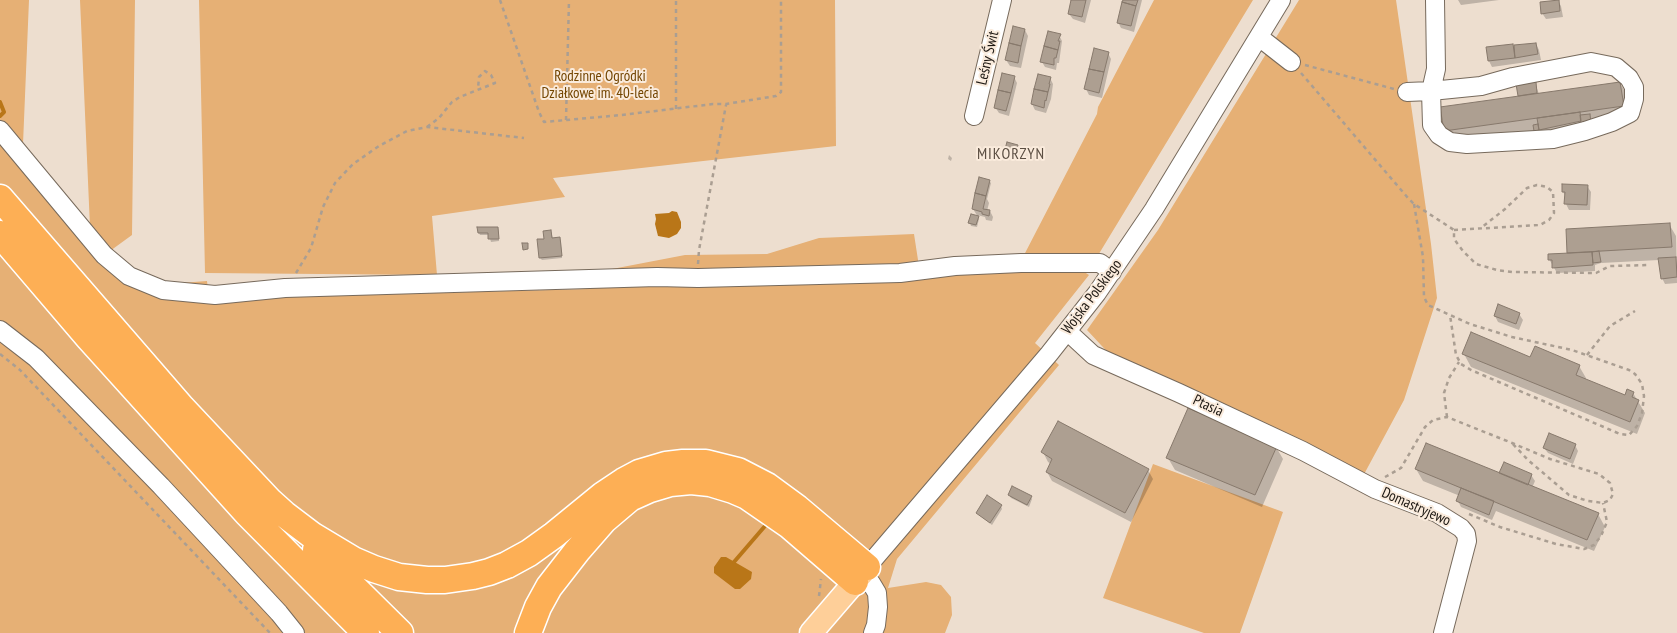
<!DOCTYPE html>
<html>
<head>
<meta charset="utf-8">
<style>
  body { margin:0 }
  canvas { display:block; background:#eddecf }
</style>
</head>
<body>
<canvas width="1677" height="633"></canvas>
<script>
const g = document.querySelector('canvas').getContext('2d');
g.lineJoin = 'round';
function fillPath(path, color) {
  g.fillStyle = color;
  g.fill(path, 'evenodd');
}
function toPath(rows) {
  const path = new Path2D();
  for (const r of rows) {
    path.moveTo(r[0], r[1]);
    for (let i = 2; i < r.length; i += 2) path.lineTo(r[i], r[i + 1]);
  }
  return path;
}
function stroke(path, color, width, dash) {
  g.strokeStyle = color;
  g.lineWidth = width;
  g.lineCap = dash ? 'butt' : 'round';
  g.setLineDash(dash || []);
  g.stroke(path);
}
function label(font, color, halo, rows, align = 'center') {
  g.font = font + ' "PT Sans Narrow",sans-serif';
  g.lineWidth = 4;
  g.setLineDash([]);
  g.textBaseline = 'middle';
  g.strokeStyle = halo;
  g.fillStyle = color;
  for (const [text, x, y, turn = 0] of rows) {
    g.save();
    g.translate(x, y);
    g.rotate((+turn || 0) * Math.PI / 180);
    g.textAlign = isNaN(turn) ? turn : align;
    if (halo) g.strokeText(text, 0, 0);
    g.fillText(text, 0, 0);
    g.restore();
  }
}
const green = toPath([
  [0,0,29,0,23,144,90,227,80,0,135,0,132,235,110,251,135,275,167,284,207,281,209,299,587,289,612,269,685,255,767,254,819,238,914,234,920,273,1078,268,1089,275,1035,343,1059,365,897,559,888,588,926,582,941,585,951,597,952,615,945,633,0,633],
  [199,0,835,0,836,146,553,178,565,197,432,216,437,275,205,273],
  [1154,0,1253,0,1097,257,1023,257,1097,114,1098,107],
  [1299,0,1396,0,1431,244,1437,298,1404,400,1362,478,1114,359,1087,330,1158,230],
  [1153,464,1283,512,1240,633,1204,633,1103,598]
]);
const water = toPath([
  [672,211,677,212,681,222,681,228,677,234,669,238,658,236,655,224,656,219,655,214,669,213],
  [721,557,726,557,752,572,751,579,740,589,735,589,714,573,714,567]
]);
const shadow = toPath([
  [1073,0,1091,0,1085,23,1073,19,1069,14],
  [1124,0,1142,0,1134,32,1121,28,1118,22],
  [1458,0,1499,0,1461,5],
  [1558,1,1561,6,1563,17,1546,19,1542,13],
  [1025,30,1028,36,1021,68,1010,66,1006,60],
  [1059,35,1062,41,1059,63,1057,63,1056,70,1045,67,1042,62],
  [1536,44,1539,50,1541,60,1492,67,1489,61,1487,49],
  [1108,53,1111,59,1102,98,1089,95,1086,89],
  [1014,77,1017,83,1009,116,999,113,995,107],
  [1050,78,1053,84,1051,99,1046,113,1035,110,1032,104],
  [1535,83,1539,94,1620,83,1627,95,1630,118,1544,135,1539,127,1540,132,1537,133,1536,131,1452,142,1445,130,1520,97,1519,95],
  [1017,146,1019,148,1017,154,1008,151,1006,149],
  [949,155,952,158,951,161,948,159],
  [989,181,991,183,987,199,989,203,987,211,990,211,993,217,992,221,986,220,985,217,977,215,979,219,977,227,971,226,970,223,978,217,973,209],
  [1587,186,1591,192,1590,210,1569,210,1566,204,1566,197,1563,192],
  [1669,224,1676,236,1677,283,1665,284,1662,278,1659,260,1601,263,1595,265,1595,271,1557,273,1549,259,1568,254,1567,230],
  [498,228,499,241,491,242,489,235,480,235,479,233],
  [551,231,553,239,559,239,561,241,562,258,542,260,540,258,545,240],
  [1519,314,1523,320,1519,330,1498,322,1495,316],
  [1464,354,1531,359,1579,366,1586,378,1586,380,1626,396,1633,393,1645,413,1637,434,1471,367],
  [1575,445,1578,451,1573,464,1548,453,1544,448],
  [1276,447,1283,459,1262,507,1175,470,1168,458],
  [1043,452,1148,470,1153,479,1131,522,1052,481,1047,472,1051,464,1048,462],
  [1416,469,1531,475,1535,481,1532,488,1598,514,1605,527,1594,551,1496,511,1492,520,1461,507,1458,501,1460,496,1423,481],
  [1009,495,1031,497,1032,499,1029,507,1011,498],
  [1001,506,1002,509,992,525,977,513]
]);
const stream = toPath([
  [0,102,4,112,0,116],
  [734,562,765,526]
]);
const building = toPath([
  [1071,0,1086,0,1082,17,1068,14,1071,0],
  [1123,0,1138,0,1136,6,1122,2,1123,0],
  [1559,0,1560,11,1541,14,1540,2,1559,0],
  [1122,2,1136,6,1131,26,1117,23,1122,2],
  [1013,26,1025,29,1021,46,1009,43,1013,26],
  [1048,31,1061,34,1058,41,1060,41,1058,50,1044,46,1048,31],
  [1009,43,1021,46,1018,63,1005,60,1009,43],
  [1536,43,1538,54,1515,58,1514,45,1536,43],
  [1513,44,1515,58,1488,61,1486,47,1513,44],
  [1044,46,1058,50,1056,58,1054,58,1054,65,1040,62,1044,46],
  [1094,48,1109,52,1104,72,1089,69,1094,48],
  [1089,69,1104,72,1099,93,1084,89,1089,69],
  [1002,73,1015,76,1011,93,998,90,1002,73],
  [1038,74,1051,77,1049,84,1050,84,1048,92,1034,89,1038,74],
  [1536,82,1537,93,1518,96,1516,84,1536,82],
  [1620,82,1624,106,1444,131,1440,107,1620,82],
  [1034,89,1048,92,1046,101,1045,100,1044,108,1031,104,1034,89],
  [998,90,1011,93,1006,111,994,108,998,90],
  [1580,112,1581,121,1539,130,1537,118,1580,112],
  [1590,114,1591,124,1581,125,1580,115,1590,114],
  [1538,124,1539,130,1534,131,1533,125,1538,124],
  [1007,142,1018,145,1016,152,1005,149,1007,142],
  [979,177,990,180,986,196,975,193,979,177],
  [1562,184,1588,185,1587,205,1564,204,1565,192,1562,192,1562,184],
  [975,193,986,196,983,209,990,210,989,216,982,214,982,212,972,209,975,193],
  [971,214,979,216,976,225,968,223,971,214],
  [1670,223,1672,247,1567,253,1566,229,1670,223],
  [477,227,498,227,499,239,488,239,488,233,478,233,477,227],
  [551,230,552,238,560,237,562,256,539,258,537,239,544,239,543,231,551,230],
  [522,243,528,243,528,249,523,250,522,243],
  [1599,251,1601,262,1593,263,1592,252,1599,251],
  [1592,252,1593,265,1552,268,1552,260,1548,260,1548,254,1592,252],
  [1676,257,1677,277,1661,279,1658,258,1676,257],
  [1498,304,1520,313,1516,324,1494,316,1498,304],
  [1471,332,1530,357,1535,346,1580,365,1576,375,1625,395,1627,389,1634,392,1632,397,1639,400,1630,422,1462,354,1471,332],
  [1188,408,1277,446,1255,495,1166,458,1188,408],
  [1058,421,1149,469,1125,513,1046,472,1052,459,1041,452,1058,421],
  [1549,433,1576,444,1570,459,1543,448,1549,433],
  [1426,443,1599,513,1587,540,1415,469,1426,443],
  [1504,462,1532,474,1528,485,1499,473,1504,462],
  [1012,486,1032,496,1027,505,1008,495,1012,486],
  [1461,488,1494,501,1489,515,1456,501,1461,488],
  [987,495,1002,505,990,523,976,513,987,495]
]);
const path = toPath([
  [500,0,539,112,544,122,622,115,713,104,726,104,776,96,781,92,781,0],
  [1305,65,1394,89],
  [1301,73,1408,198,1414,204,1454,230,1454,239,1463,251,1476,264,1497,270,1512,272,1596,273,1610,266,1649,265],
  [676,109,676,0],
  [566,120,569,0],
  [427,127,439,118,452,102,460,97,495,83,491,75,485,71,479,77,478,89],
  [1414,204,1423,257,1424,297,1428,305,1450,315,1470,324,1512,337,1572,350,1629,370,1635,374,1642,384,1644,396,1642,413,1637,426,1629,435,1620,434,1471,370,1461,364,1456,355,1450,315],
  [1454,230,1540,225,1549,220,1554,213,1553,192,1547,187,1537,185,1527,188,1505,209,1481,228],
  [698,264,699,250,726,105],
  [296,273,311,248,323,207,335,183,353,164,379,146,407,131,427,127,524,138],
  [0,354,20,370,270,633],
  [1587,355,1610,326,1635,311],
  [1447,417,1444,393,1449,378,1459,362],
  [1385,477,1401,468,1425,427,1433,420,1447,417,1512,443,1550,459,1599,474,1610,483,1613,494,1610,500,1603,503,1588,501,1569,495,1528,460,1512,443],
  [1469,514,1500,527,1556,544,1584,549,1594,545,1601,536,1607,522,1603,503],
  [819,596,821,579]
]);
const minor = toPath([
  [1259,37,1291,62],
  [1407,92,1431,91,1481,86,1513,77,1591,62,1616,67,1629,78,1634,87,1634,99,1630,113,1612,122,1585,131,1553,139,1467,144,1450,142,1439,135,1432,125,1431,91,1436,69,1435,0],
  [974,116,1002,0],
  [0,130,104,255,129,276,163,290,215,295,285,288,657,277,698,278,900,273,955,266,1021,263,1100,263,1112,272],
  [0,330,36,358,161,486,279,613,295,633],
  [1067,331,1093,355,1179,393,1303,451,1375,489,1437,513,1461,528,1466,534,1467,541,1443,633],
  [867,567,1049,354,1097,293,1154,209,1281,0],
  [861,575,871,583,877,593,878,607,876,625,873,633]
]);
const major = toPath([
  [811,633,866,569]
]);
const highway = toPath([
  [0,198,182,408,277,509],
  [0,234,89,338,247,513,366,633],
  [264,496,284,514,313,536,353,560,374,569,399,577,427,580,445,580,473,576,489,572,507,565,529,553,554,535,603,495,624,481,639,473,666,465,683,463,706,463,738,471,767,486,797,508,867,567],
  [316,550,400,633],
  [528,633,538,607,549,587,577,551,604,520,630,498,650,489,670,483,691,481,710,483,733,490,747,496,789,525,855,582]
]);
const streetNames = [
  ["Leśny Świt",988,58,-77],
  ["Wojska Polskiego",1092,297,-53],
  ["Ptasia",1208,406,25],
  ["Domastryjewo",1416,507,24]
];
const parkNames = [
  ["Rodzinne Ogródki",600,77],
  ["Działkowe im. 40-lecia",600,94]
];
const neighbourhoodNames = [
  ["MIKORZYN",1011,154]
];
fillPath(green, '#e6b075');
fillPath(water, '#b97618');
fillPath(shadow, '#0003');
stroke(stream, '#b97618', 4);
fillPath(building, '#ad9f91');
stroke(building, '#87796c', 1);
stroke(minor, '#776a5c', 20);
stroke(major, '#fff', 25);
stroke(highway, '#fff', 29);
stroke(path, '#aa9e92', 2.5, [4, 4]);
stroke(minor, '#fff', 18);
stroke(major, '#fecf99', 22);
stroke(highway, '#fdaf55', 26);
label('15px', '#1c1712', '#faebdc', streetNames);
label('15px', '#734500', '#faebdc', parkNames);
g.letterSpacing = '1px';
label('16px', '#5b4e42', '#faebdc', neighbourhoodNames);
g.letterSpacing = '0px';
</script>
</body>
</html>
